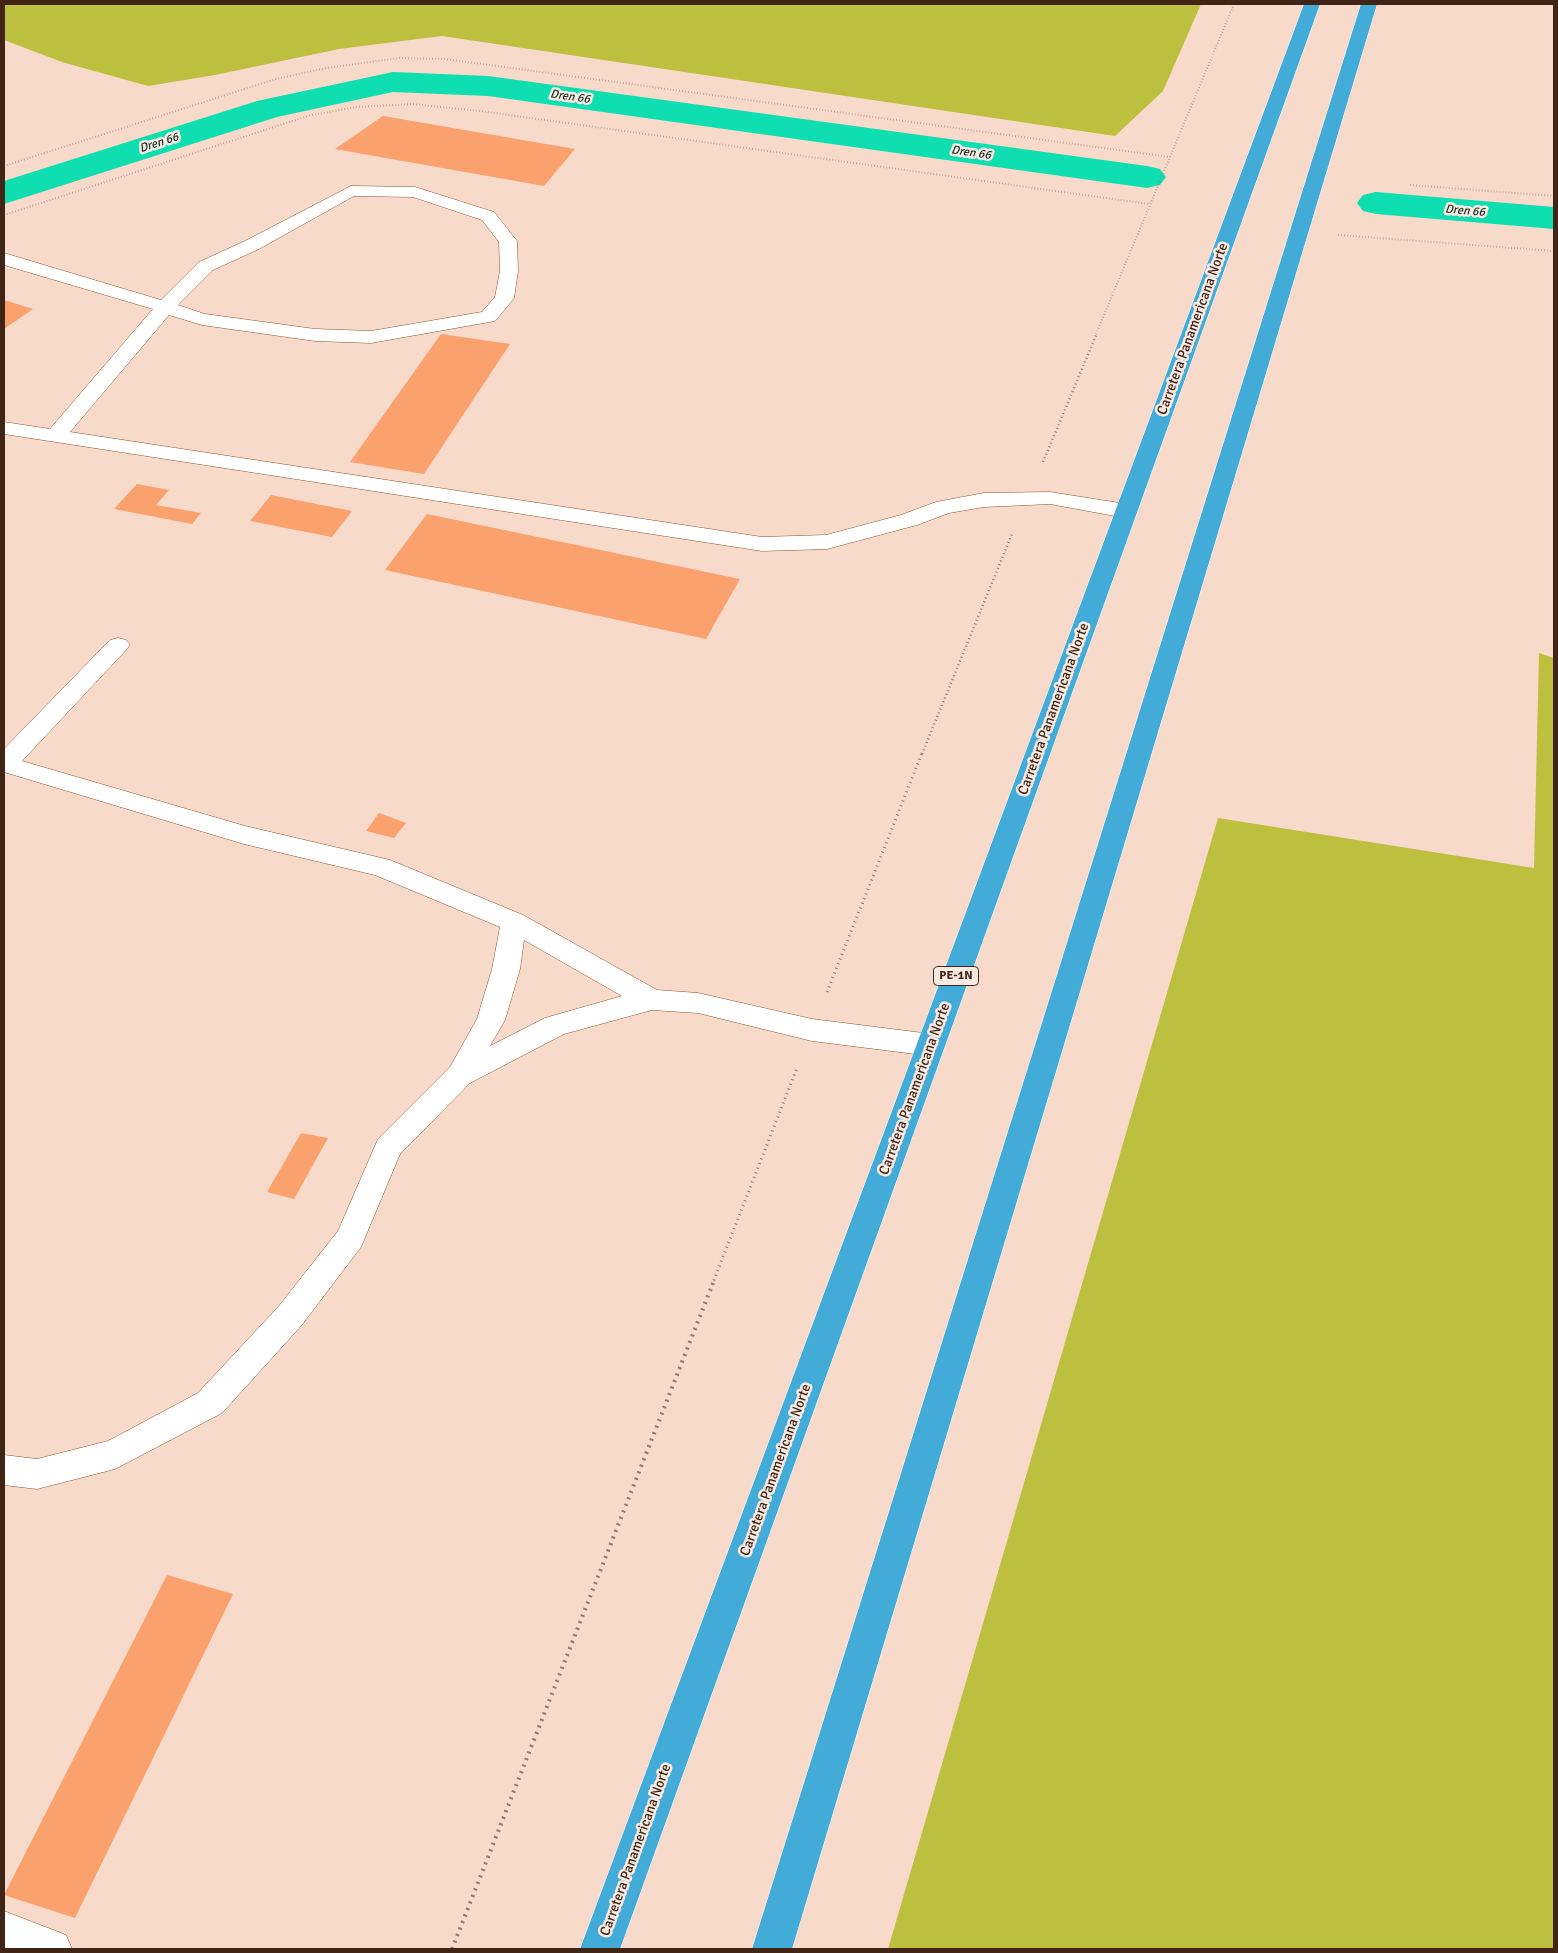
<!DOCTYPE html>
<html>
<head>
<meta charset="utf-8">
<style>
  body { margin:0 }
  #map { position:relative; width:1558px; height:1953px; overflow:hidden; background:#f7daca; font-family:Signika,sans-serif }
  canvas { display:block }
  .frame { position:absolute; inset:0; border:5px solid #402516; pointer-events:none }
</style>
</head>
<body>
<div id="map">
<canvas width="1558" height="1953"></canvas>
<div class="frame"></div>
</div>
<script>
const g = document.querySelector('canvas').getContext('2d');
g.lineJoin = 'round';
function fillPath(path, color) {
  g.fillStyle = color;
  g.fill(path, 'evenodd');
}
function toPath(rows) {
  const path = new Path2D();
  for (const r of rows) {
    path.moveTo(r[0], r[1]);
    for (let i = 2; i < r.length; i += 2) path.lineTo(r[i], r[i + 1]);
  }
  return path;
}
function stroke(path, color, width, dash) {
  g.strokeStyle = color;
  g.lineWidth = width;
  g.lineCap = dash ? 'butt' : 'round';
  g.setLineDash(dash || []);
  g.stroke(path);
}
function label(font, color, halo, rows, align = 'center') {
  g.font = font + ' Signika,sans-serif';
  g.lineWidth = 5;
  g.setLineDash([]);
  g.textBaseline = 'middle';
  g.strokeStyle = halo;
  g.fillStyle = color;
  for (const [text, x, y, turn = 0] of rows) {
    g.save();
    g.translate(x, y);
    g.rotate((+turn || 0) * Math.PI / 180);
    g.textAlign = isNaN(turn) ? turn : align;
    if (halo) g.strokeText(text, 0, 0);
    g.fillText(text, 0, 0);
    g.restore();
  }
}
const green = toPath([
  [4,4,1201,4,1163,91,1115,136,442,36,339,49,215,75,148,86,62,62,4,40],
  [1539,653,1554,658,1554,1949,888,1949,1218,818,1534,868]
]);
const canal = toPath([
  [393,72,488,76,1147,166,1160,169,1166,177,1160,185,1147,188,488,96,393,92,277,117,4,204,4,181,257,101,393,72],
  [1376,192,1554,207,1554,229,1376,214,1363,211,1357,203,1363,195,1376,192]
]);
const building = toPath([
  [383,116,575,149,544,186,335,149],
  [4,300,33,309,4,329],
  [441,334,510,344,424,474,350,462],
  [137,484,169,490,156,505,201,513,192,524,114,509],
  [271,495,352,511,332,537,250,521],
  [427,514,740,579,706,639,385,570],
  [379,813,406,823,394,838,366,831],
  [301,1133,328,1138,294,1199,267,1192],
  [167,1575,233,1594,75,1918,4,1895]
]);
const pathFar3 = toPath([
  [4,166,276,79,326,68,400,58,445,59,1170,157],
  [1410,185,1554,196],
  [4,215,311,115,357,107,412,104,480,111,1149,204],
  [1338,235,1554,251],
  [1096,334,1234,4]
]);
const pathFar2 = toPath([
  [1043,462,1097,333],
  [922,754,1012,534]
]);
const pathFar1 = toPath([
  [827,992,922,753],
  [712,1285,797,1068]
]);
const path = toPath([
  [452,1949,713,1283]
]);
const minor = toPath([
  [351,186,415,187,494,212,517,241,518,271,514,298,511,302,495,321,371,343,315,341,202,325,169,315,70,432,762,537,826,535,901,515,936,502,984,493,1050,492,1126,504,1134,506,1137,511,1134,516,1126,518,1050,504,984,507,949,513,917,525,827,549,762,551,4,434,4,422,50,429,153,309,4,265,4,253,161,300,199,262,245,241,351,186],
  [354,196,413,197,482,220,499,242,500,271,495,297,482,312,371,331,315,329,205,314,178,305,213,270,259,249,354,196],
  [118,638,126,640,130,645,126,650,22,761,245,826,390,860,523,915,657,990,698,993,812,1019,931,1034,941,1037,945,1045,941,1053,931,1056,812,1041,698,1013,652,1010,564,1034,470,1083,400,1154,361,1247,301,1326,222,1413,115,1469,37,1489,4,1485,4,1455,37,1459,108,1441,198,1393,279,1306,338,1231,378,1139,450,1067,477,1019,492,969,500,927,375,875,244,844,4,772,4,749,110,640,118,638],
  [524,940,622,996,545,1018,490,1046,505,1020,520,969,524,940],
  [4,1911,66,1935,72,1949,4,1949,4,1911]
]);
const highway = toPath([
  [1304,4,1320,4,620,1949,580,1949,1304,4],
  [1361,4,1377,4,792,1949,752,1949,1361,4]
]);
const farWaternames = [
  ["Dren 66",570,97,8],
  ["Dren 66",159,143,-18],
  ["Dren 66",971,153,8],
  ["Dren 66",1465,211,5]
];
const shields = [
  [956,976,45]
];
const shieldNames = [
  ["PE-1N",956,976]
];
const streetNames = [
  ["Carretera Panamericana Norte",1193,329,-70],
  ["Carretera Panamericana Norte",1054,709,-70],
  ["Carretera Panamericana Norte",915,1089,-70],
  ["Carretera Panamericana Norte",776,1470,-70],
  ["Carretera Panamericana Norte",636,1850,-70]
];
fillPath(green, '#bdbf3f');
fillPath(canal, '#0fdeb0');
fillPath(building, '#faa16e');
stroke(minor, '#8e512c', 1);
stroke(highway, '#fff', 1);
stroke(pathFar3, '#937868', 2, [0.5, 2.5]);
stroke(pathFar2, '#937868', 2.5, [1, 3]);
stroke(pathFar1, '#937868', 3, [1, 4]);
stroke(path, '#937868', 4, [2, 5]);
fillPath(minor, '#fff');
fillPath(highway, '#43abd8');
label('italic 12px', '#153027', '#f9ebe3', farWaternames);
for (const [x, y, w] of shields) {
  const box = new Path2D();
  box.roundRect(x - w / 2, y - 9.5, w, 19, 4);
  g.fillStyle = '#f9ebe3';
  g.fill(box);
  stroke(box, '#402516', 1);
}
label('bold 12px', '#402516', null, shieldNames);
label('14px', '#402516', '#f9ebe3', streetNames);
</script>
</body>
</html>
